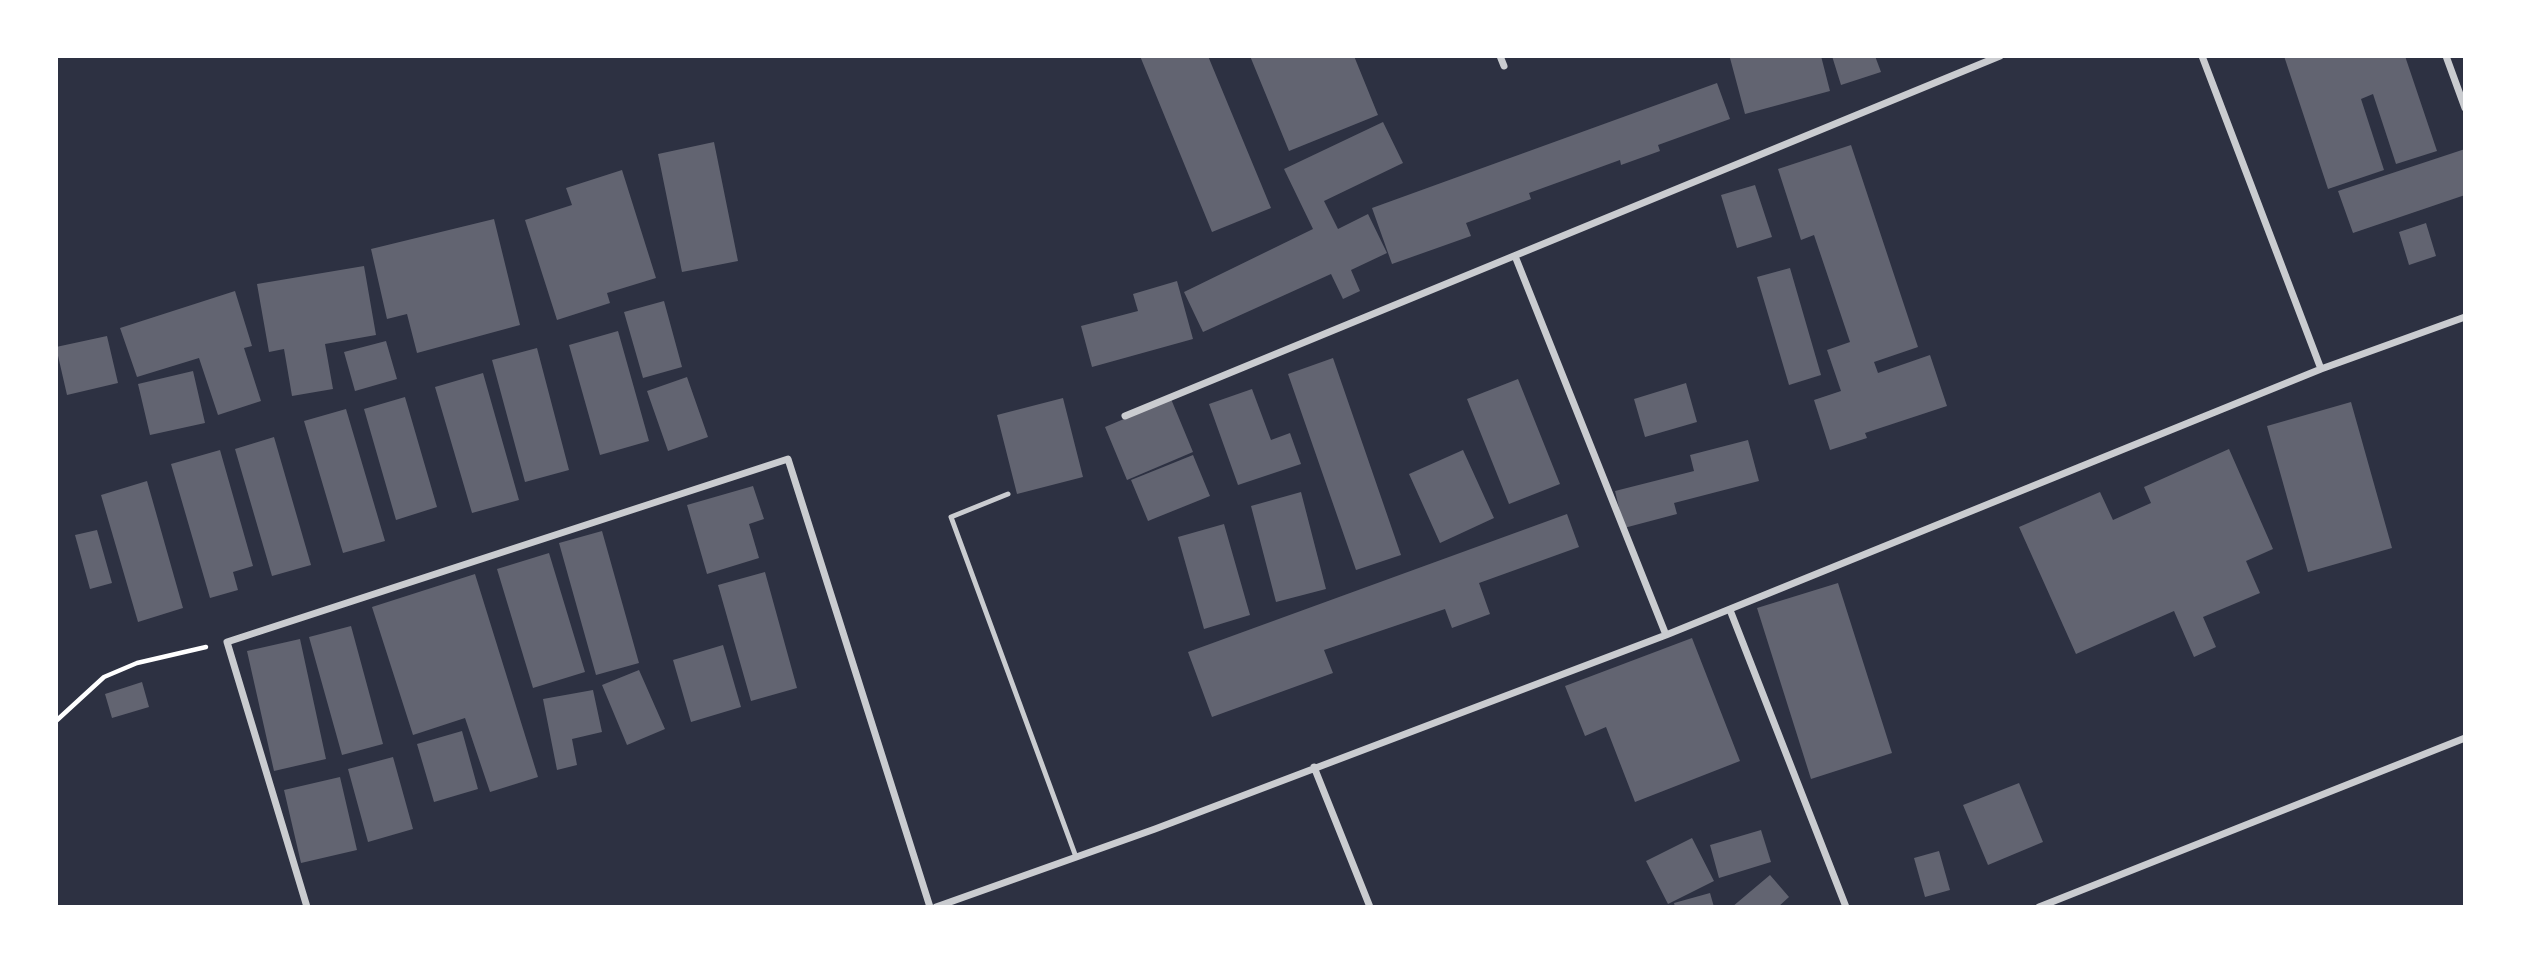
<!DOCTYPE html>
<html>
<head>
<meta charset="utf-8">
<style>
  body { margin:0 }
  #map { position:relative; width:2521px; height:963px; overflow:hidden; background:#2d3142; font-family:"Nunito Sans",sans-serif }
  canvas { display:block }
  .frame { position:absolute; inset:0; border:58px solid #fff; pointer-events:none }
</style>
</head>
<body>
<div id="map">
<canvas width="2521" height="963"></canvas>
<div class="frame"></div>
</div>
<script>
const g = document.querySelector('canvas').getContext('2d');
g.lineJoin = 'round';
function fillPath(path, color) {
  g.fillStyle = color;
  g.fill(path, 'evenodd');
}
function toPath(rows) {
  const path = new Path2D();
  for (const r of rows) {
    path.moveTo(r[0], r[1]);
    for (let i = 2; i < r.length; i += 2) path.lineTo(r[i], r[i + 1]);
  }
  return path;
}
function stroke(path, color, width, dash) {
  g.strokeStyle = color;
  g.lineWidth = width;
  g.lineCap = dash ? 'butt' : 'round';
  g.setLineDash(dash || []);
  g.stroke(path);
}
const building = toPath([
  [1140,56,1208,56,1271,208,1212,232],
  [1250,56,1354,56,1378,115,1289,151],
  [1736,56,1821,56,1830,91,1745,114,1730,58],
  [1832,56,1875,56,1881,72,1841,85],
  [2284,56,2405,56,2437,151,2396,164,2373,94,2361,99,2384,170,2328,189],
  [1717,83,1730,119,1658,145,1660,151,1621,165,1620,160,1529,193,1531,199,1466,223,1471,236,1392,264,1372,208],
  [1383,122,1403,163,1324,201,1338,229,1368,214,1387,253,1351,270,1360,291,1343,299,1331,274,1203,332,1184,292,1313,229,1284,169],
  [714,142,738,261,682,272,658,154],
  [1851,145,1918,347,1874,362,1878,373,1930,355,1947,406,1865,433,1867,438,1830,450,1814,400,1841,391,1827,350,1850,342,1814,235,1801,240,1778,169],
  [2465,149,2465,195,2353,233,2338,191],
  [622,170,656,278,607,293,610,303,557,320,525,220,572,205,566,188],
  [1755,185,1772,237,1737,248,1721,195],
  [494,219,520,325,417,353,407,314,387,319,371,249],
  [2426,223,2436,256,2409,265,2399,232],
  [364,266,376,335,325,344,333,389,292,396,284,349,269,352,257,284],
  [1790,268,1821,375,1789,385,1757,277],
  [1177,281,1193,339,1092,367,1081,326,1138,311,1133,294],
  [235,291,252,346,244,348,261,401,218,415,199,358,137,377,120,328],
  [664,301,682,367,643,378,624,312],
  [618,331,649,441,600,455,569,345],
  [107,336,118,383,67,395,56,347],
  [386,341,397,379,355,391,344,352],
  [537,348,569,470,525,482,492,360],
  [1333,358,1401,555,1356,570,1288,374],
  [193,371,205,423,150,435,138,384],
  [483,373,519,500,472,513,435,387],
  [687,377,708,437,668,451,647,391],
  [1518,379,1560,484,1509,504,1467,399],
  [1686,383,1697,422,1645,437,1634,399],
  [1252,389,1271,440,1290,433,1301,464,1238,485,1209,404],
  [405,397,437,507,396,520,364,409],
  [1063,398,1083,477,1017,494,997,415],
  [1171,399,1193,452,1127,480,1105,427],
  [2351,402,2392,548,2308,572,2267,426],
  [346,409,385,541,343,553,304,421],
  [274,437,311,565,272,576,235,449],
  [1748,440,1759,481,1674,503,1677,514,1624,528,1615,491,1694,471,1690,455],
  [2229,449,2273,549,2246,561,2260,593,2203,617,2216,647,2194,657,2174,611,2076,654,2019,527,2100,492,2113,520,2151,503,2144,487],
  [220,450,253,566,233,572,238,590,210,598,171,464],
  [1463,450,1494,518,1440,543,1409,474],
  [1193,455,1210,496,1148,521,1131,480],
  [147,481,183,608,138,622,101,495],
  [753,486,764,519,749,524,759,558,707,574,687,505],
  [1301,492,1326,589,1276,602,1251,506],
  [1567,514,1579,547,1479,583,1490,614,1452,628,1445,609,1324,650,1333,673,1212,717,1188,652],
  [1224,524,1250,615,1204,629,1178,537],
  [97,530,112,583,90,589,75,535],
  [602,531,639,663,596,675,559,543],
  [549,553,585,672,533,688,497,569],
  [765,572,797,688,751,701,718,585],
  [475,574,538,777,490,792,465,718,413,735,372,607],
  [1838,583,1892,753,1811,779,1757,608],
  [351,626,383,744,342,755,309,637],
  [1692,638,1740,761,1635,802,1606,727,1585,736,1565,686],
  [300,639,326,759,274,771,247,651],
  [723,645,741,707,691,722,673,660],
  [639,670,665,729,627,745,602,685],
  [142,682,149,707,112,718,105,694],
  [593,690,602,732,572,739,577,765,557,770,543,699],
  [462,731,478,789,434,802,417,744],
  [393,757,413,829,368,842,348,769],
  [340,777,357,850,301,863,284,790],
  [2019,783,2043,842,1988,865,1963,805],
  [1761,830,1771,862,1719,878,1710,845],
  [1692,838,1714,881,1668,904,1646,861],
  [1939,851,1950,890,1925,897,1914,858],
  [1770,875,1789,897,1778,907,1732,907],
  [1710,893,1714,907,1675,907,1674,903]
]);
const path = toPath([
  [56,721,104,677,137,663,206,647]
]);
const service = toPath([
  [1008,494,951,517,1076,857]
]);
const minor = toPath([
  [1500,56,1504,66],
  [2202,56,2321,369],
  [2446,56,2465,108],
  [1515,256,1666,635],
  [1125,416,2000,56],
  [1730,610,1846,907],
  [1314,767,1370,907],
  [307,907,227,642,788,459,930,907],
  [936,907,1155,829,1666,635,2321,369,2465,317],
  [2039,907,2465,738]
]);
fillPath(building, '#626471');
stroke(path, '#fff', 4.5);
stroke(service, '#caccd0', 5);
stroke(minor, '#caccd0', 7);
</script>
</body>
</html>
